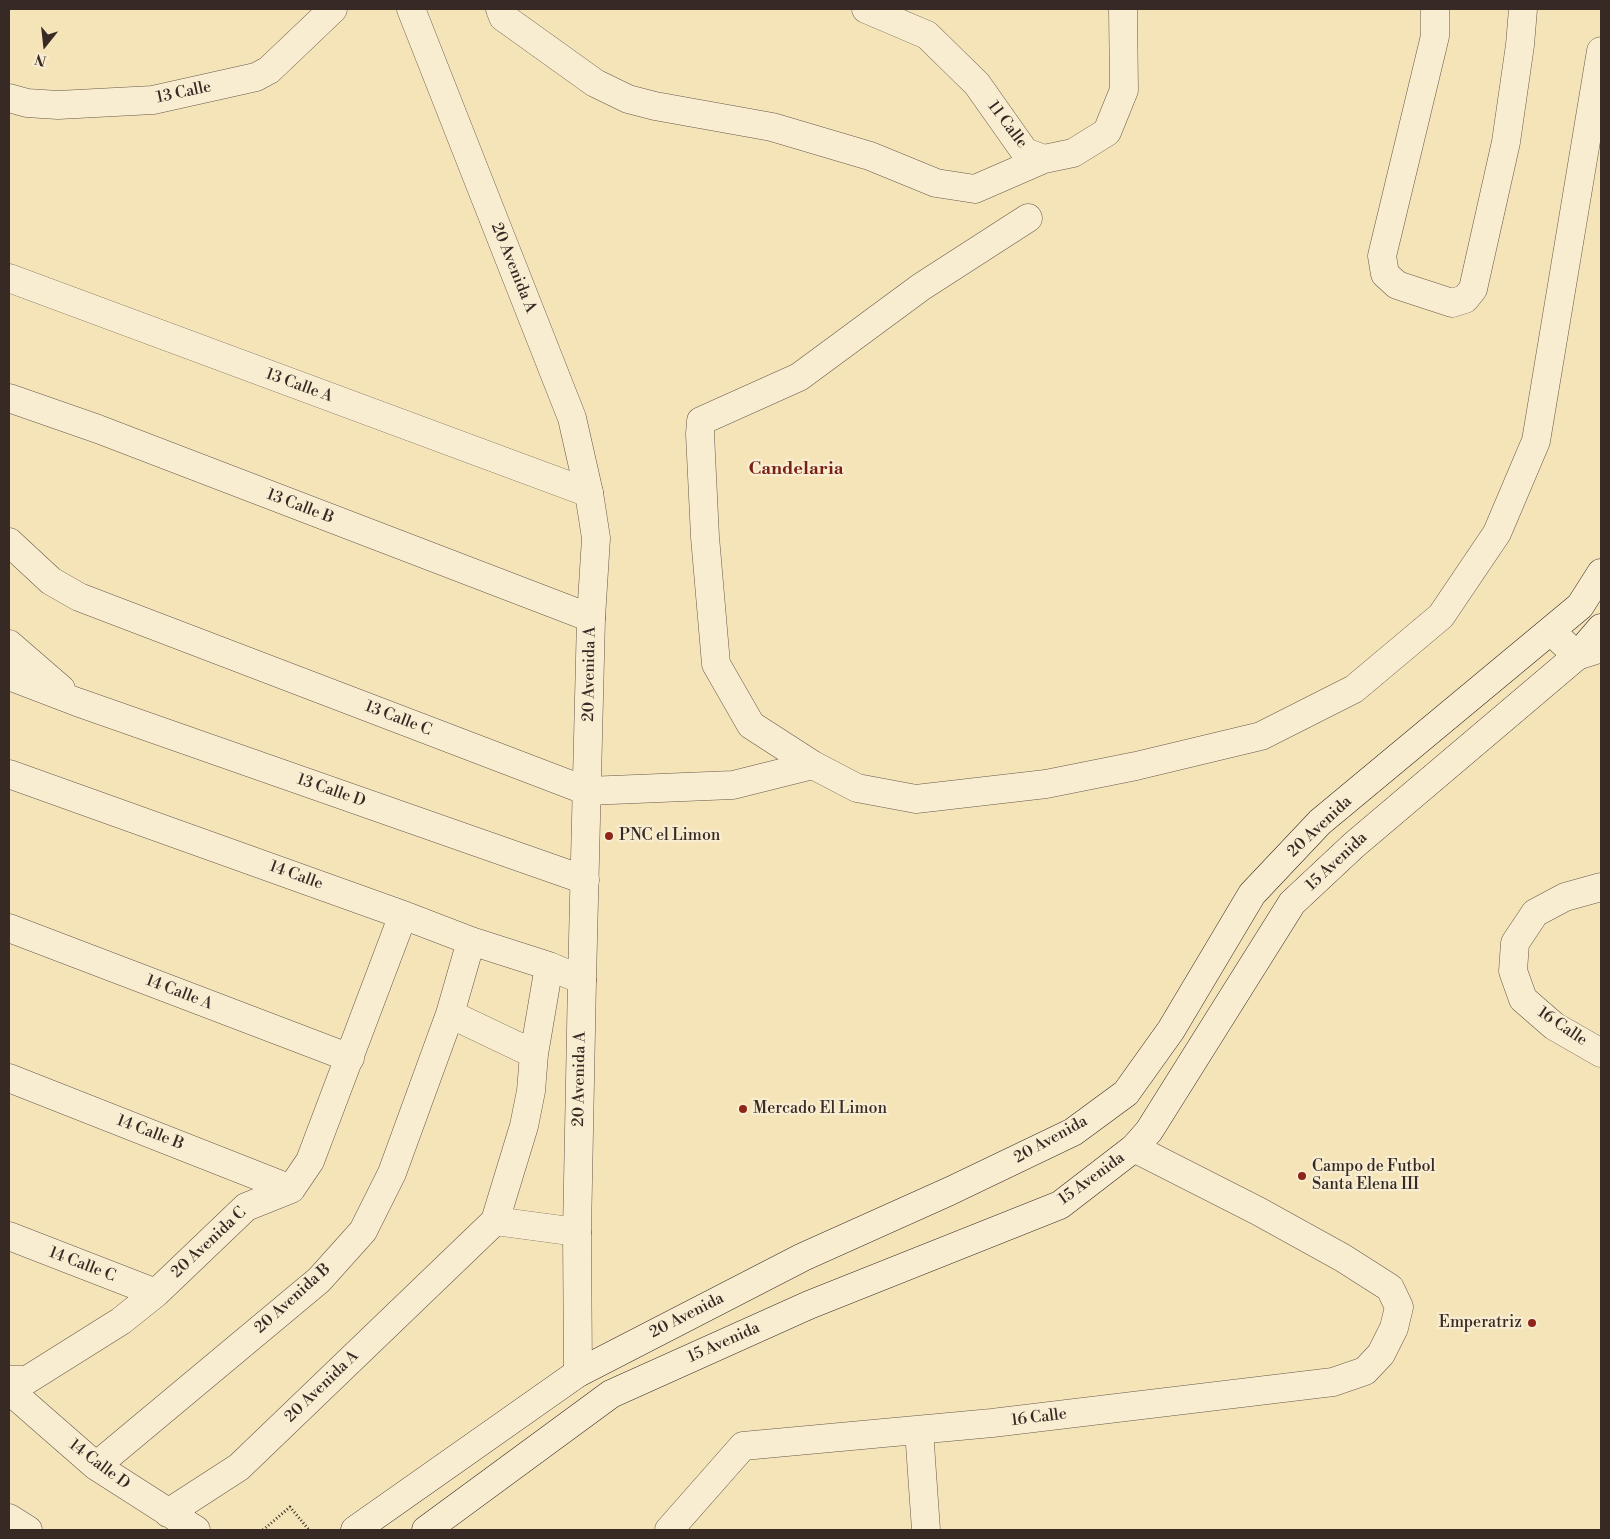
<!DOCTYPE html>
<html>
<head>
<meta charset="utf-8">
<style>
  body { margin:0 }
  #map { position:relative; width:1610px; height:1539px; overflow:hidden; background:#f5e4b8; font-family:"Libre Bodoni",serif }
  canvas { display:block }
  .frame { position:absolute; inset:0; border:10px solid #372a25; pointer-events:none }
  .north { position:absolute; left:20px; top:20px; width:50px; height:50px; -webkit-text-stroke:4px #f8edd1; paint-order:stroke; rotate:196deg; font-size:14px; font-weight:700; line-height:20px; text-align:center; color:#372a25 }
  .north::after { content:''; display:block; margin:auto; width:18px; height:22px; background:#372a25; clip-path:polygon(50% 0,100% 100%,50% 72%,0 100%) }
</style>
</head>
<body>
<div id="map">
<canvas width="1610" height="1539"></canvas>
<div class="frame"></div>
<div class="north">N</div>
</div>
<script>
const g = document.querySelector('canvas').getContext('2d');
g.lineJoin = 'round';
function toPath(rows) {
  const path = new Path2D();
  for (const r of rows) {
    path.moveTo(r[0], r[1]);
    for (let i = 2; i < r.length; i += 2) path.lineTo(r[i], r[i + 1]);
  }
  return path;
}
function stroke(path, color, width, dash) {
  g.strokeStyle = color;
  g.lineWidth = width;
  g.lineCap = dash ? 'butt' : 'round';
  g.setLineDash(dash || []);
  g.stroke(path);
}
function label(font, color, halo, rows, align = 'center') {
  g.font = font + ' "Libre Bodoni",serif';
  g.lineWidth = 4.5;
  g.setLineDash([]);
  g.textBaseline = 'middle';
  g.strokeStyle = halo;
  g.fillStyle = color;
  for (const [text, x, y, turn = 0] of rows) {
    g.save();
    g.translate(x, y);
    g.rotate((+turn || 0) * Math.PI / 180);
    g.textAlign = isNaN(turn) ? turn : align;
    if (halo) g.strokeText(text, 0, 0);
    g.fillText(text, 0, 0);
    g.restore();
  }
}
const path = toPath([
  [263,1530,290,1507,309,1530]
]);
const minor = toPath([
  [500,9,503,17,595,83,628,99,655,106,772,127,870,156,936,183,975,189,1044,159],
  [866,9,927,35,977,84,1025,152,1044,159,1073,153,1107,132,1124,90,1123,9],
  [1435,9,1435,36,1382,256,1385,274,1397,285,1452,303,1465,299,1473,289,1506,142,1520,45,1523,9],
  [1028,218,921,287,799,377,701,421,700,434,705,537,716,664,751,725,813,765,857,788,916,799,1046,784,1136,766,1261,736,1354,689,1441,616,1497,533,1536,441,1601,51],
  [9,278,589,493],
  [9,398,98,429,591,618],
  [9,542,51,581,79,597,587,791,733,785,813,765],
  [1551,631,1577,656,1599,649],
  [9,644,61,689],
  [9,676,77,702,585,880],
  [9,774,403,915,471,941,549,966,582,980],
  [1601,887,1565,897,1535,913,1515,943,1513,971,1523,999,1554,1026,1601,1053],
  [9,928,350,1058],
  [450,1014,534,1054],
  [9,1078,291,1189],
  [495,1221,577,1232],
  [9,1236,156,1293],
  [9,1380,27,1380,121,1321,156,1293,246,1207,291,1189,310,1161,403,915],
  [9,1390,96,1466,196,1530],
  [919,1430,926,1530],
  [96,1466,319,1280,363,1231,392,1173,450,1014,471,941],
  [168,1513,239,1467,495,1221,524,1126,531,1091,534,1054,549,966],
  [669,1530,743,1446,992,1423,1333,1382,1365,1371,1381,1354,1394,1328,1399,1307,1390,1288,1343,1258,1258,1211,1134,1148]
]);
const tertiary = toPath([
  [411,9,572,418,589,493,596,538,591,618,582,980,577,1232,578,1373],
  [9,98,27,103,58,105,153,100,256,77,269,70,333,9],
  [9,1518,28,1530]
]);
const secondary = toPath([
  [355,1530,578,1373,803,1257,950,1191,1073,1132,1126,1093,1171,1030,1252,894,1320,822,1580,606,1601,573],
  [426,1530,611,1394,809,1305,1060,1205,1134,1148,1149,1131,1292,903,1354,845,1577,656,1601,628]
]);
const markers = [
  [609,836,5,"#8f2418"],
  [743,1109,5,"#8f2418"],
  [1302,1176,5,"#8f2418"],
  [1532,1323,5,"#8f2418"]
];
const streetNames = [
  ["13 Calle",184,93,-12],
  ["11 Calle",1007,125,53],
  ["20 Avenida A",513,268,68],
  ["13 Calle A",299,386,20],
  ["13 Calle B",300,507,21],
  ["20 Avenida A",590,674,-89],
  ["13 Calle C",398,719,21],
  ["13 Calle D",331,791,19],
  ["20 Avenida",1320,827,-43],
  ["15 Avenida",1337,862,-43],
  ["14 Calle",296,876,20],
  ["14 Calle A",179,993,21],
  ["16 Calle",1562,1027,34],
  ["20 Avenida A",580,1079,-89],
  ["14 Calle B",150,1133,21],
  ["20 Avenida",1051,1140,-29],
  ["15 Avenida",1092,1179,-36],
  ["20 Avenida C",209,1243,-43],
  ["14 Calle C",82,1265,21],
  ["20 Avenida B",293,1299,-42],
  ["20 Avenida",687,1316,-27],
  ["15 Avenida",724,1343,-24],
  ["20 Avenida A",322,1387,-44],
  ["16 Calle",1039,1418,-7],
  ["14 Calle D",99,1465,37]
];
const poiNames = [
  ["PNC el Limon",619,836],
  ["Mercado El Limon",753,1109],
  ["Campo de Futbol",1312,1167],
  ["Santa Elena III",1312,1185],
  ["Emperatriz",1522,1323,"right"]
];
const neighbourhoodNames = [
  ["Candelaria",796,470]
];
stroke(minor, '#66584a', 29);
stroke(tertiary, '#66584a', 29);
stroke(secondary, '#372a25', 29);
stroke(path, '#372a25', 3, [1, 2.5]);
stroke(minor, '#f8edd1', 28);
stroke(tertiary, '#f8edd1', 28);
stroke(secondary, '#f8edd1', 28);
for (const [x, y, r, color] of markers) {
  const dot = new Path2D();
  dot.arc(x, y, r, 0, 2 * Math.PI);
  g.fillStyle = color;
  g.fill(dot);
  stroke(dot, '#f8edd1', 2);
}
label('16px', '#372a25', '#f8edd1', streetNames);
label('16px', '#372a25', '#f8edd1', poiNames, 'left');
label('bold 18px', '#7a1f14', '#f8edd1', neighbourhoodNames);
</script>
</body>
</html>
